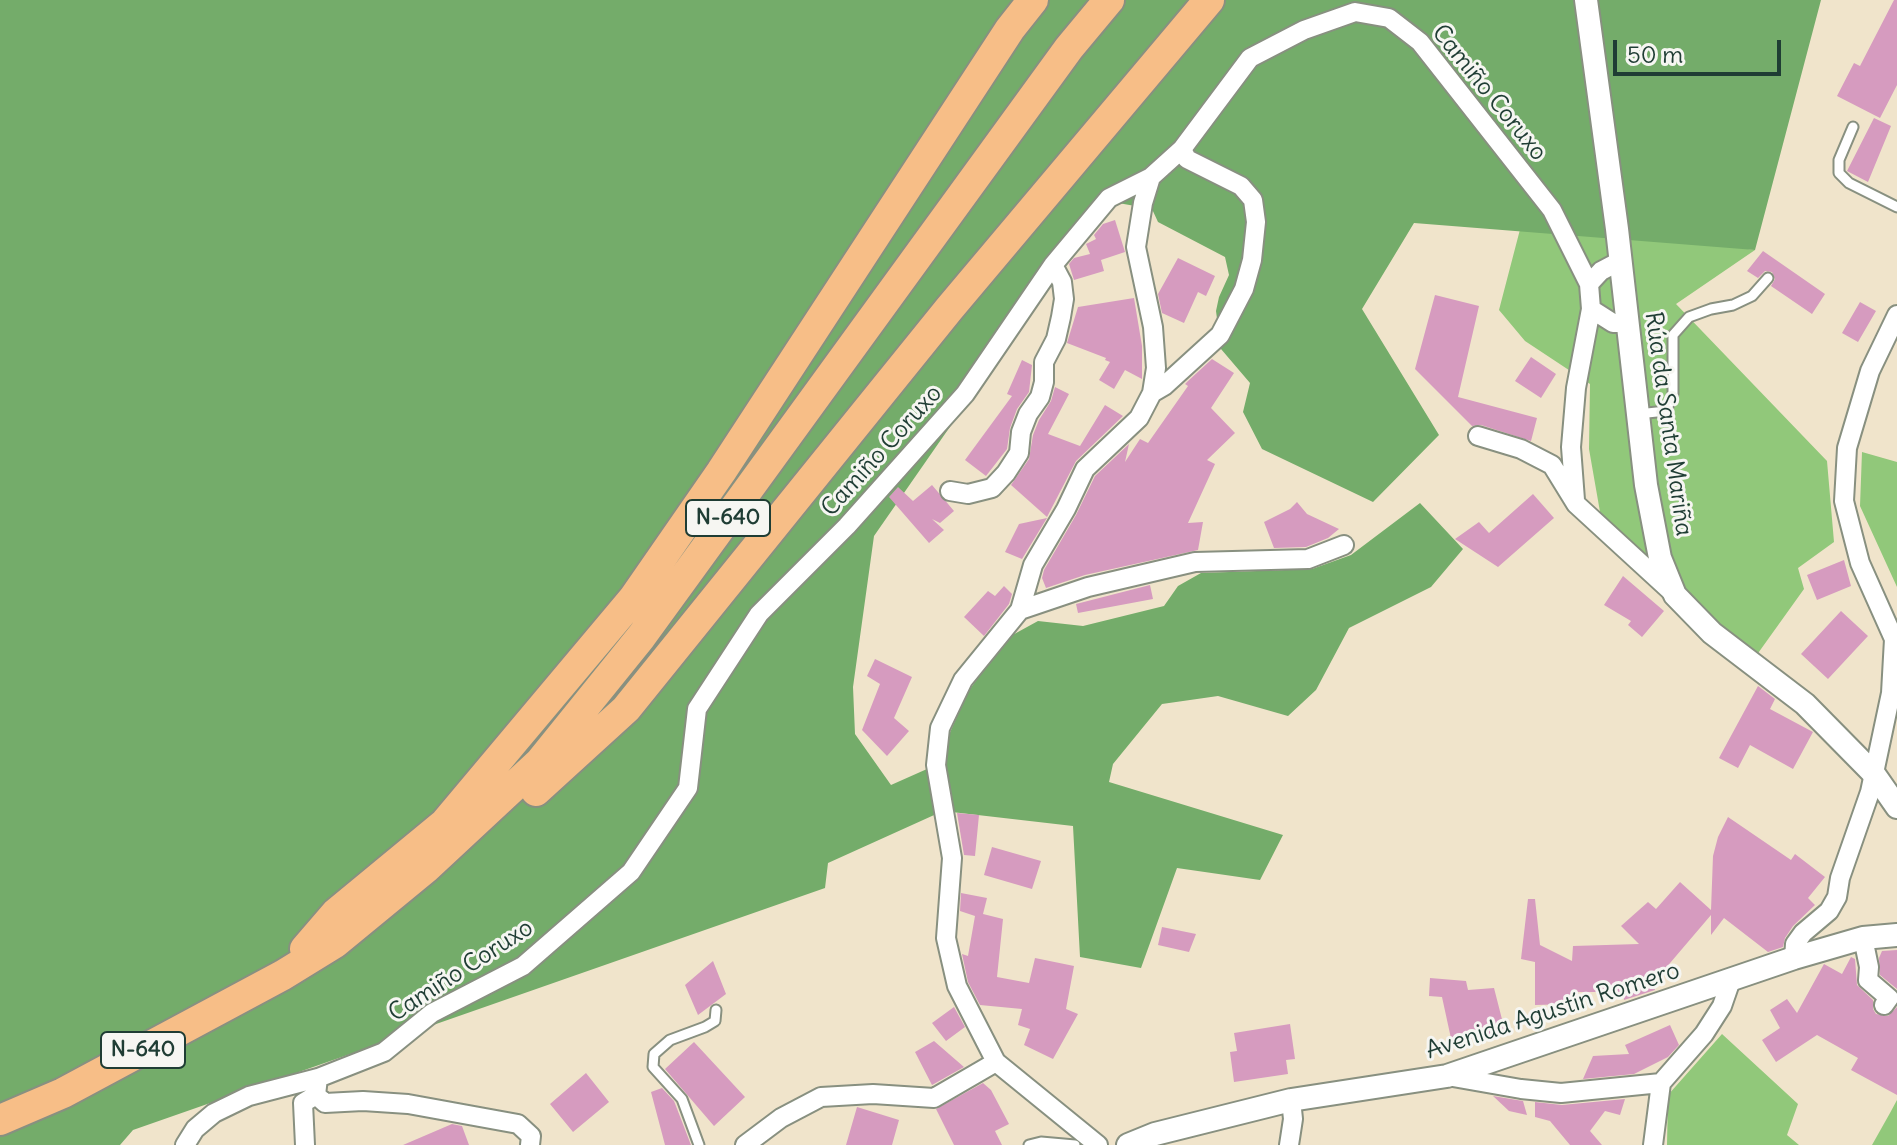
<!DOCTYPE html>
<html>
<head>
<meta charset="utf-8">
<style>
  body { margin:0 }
  #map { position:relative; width:1897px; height:1145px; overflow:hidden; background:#f0e4cb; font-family:Delius,sans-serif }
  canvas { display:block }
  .scale { position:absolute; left:1613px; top:40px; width:168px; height:36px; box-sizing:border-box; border:4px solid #1f3d34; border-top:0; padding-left:10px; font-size:24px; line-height:28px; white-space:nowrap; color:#1f3d34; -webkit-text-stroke:6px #f6f6f2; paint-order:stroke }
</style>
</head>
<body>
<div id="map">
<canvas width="1897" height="1145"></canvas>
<div class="scale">50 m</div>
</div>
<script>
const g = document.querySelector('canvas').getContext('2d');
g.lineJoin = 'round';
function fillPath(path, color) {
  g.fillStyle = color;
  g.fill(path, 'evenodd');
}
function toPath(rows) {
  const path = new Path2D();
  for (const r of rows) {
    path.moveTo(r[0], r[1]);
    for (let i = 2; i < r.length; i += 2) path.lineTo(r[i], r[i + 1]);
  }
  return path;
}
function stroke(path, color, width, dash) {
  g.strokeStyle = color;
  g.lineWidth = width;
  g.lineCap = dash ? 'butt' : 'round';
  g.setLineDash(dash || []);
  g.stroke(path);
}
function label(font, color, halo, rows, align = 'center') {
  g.font = font + ' Delius,sans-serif';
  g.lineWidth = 6;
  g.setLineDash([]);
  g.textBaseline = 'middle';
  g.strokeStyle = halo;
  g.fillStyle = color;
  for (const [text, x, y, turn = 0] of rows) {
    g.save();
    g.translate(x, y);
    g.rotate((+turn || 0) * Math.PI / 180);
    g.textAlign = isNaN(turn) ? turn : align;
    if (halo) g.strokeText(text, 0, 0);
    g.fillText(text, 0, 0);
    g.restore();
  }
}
const green = toPath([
  [1523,218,1755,250,1676,304,1827,461,1834,542,1798,568,1804,589,1751,663,1603,529,1589,449,1590,384,1525,341,1499,310],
  [1862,452,1897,462,1897,587,1860,506],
  [1722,1034,1798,1104,1787,1135,1799,1145,1667,1145,1668,1095],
  [1897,1100,1897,1145,1872,1145,1890,1113]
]);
const forest = toPath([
  [0,0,1821,0,1755,250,1414,223,1362,309,1439,435,1373,502,1262,449,1243,412,1250,383,1221,349,1216,311,1219,297,1229,275,1225,257,1158,222,1152,209,1107,201,874,536,853,687,855,734,891,785,936,765,967,693,1007,638,1038,621,1083,626,1164,606,1178,586,1201,573,1312,569,1351,555,1420,503,1463,549,1431,587,1349,628,1316,690,1288,716,1218,696,1162,704,1113,764,1109,782,1283,835,1260,880,1177,868,1141,968,1080,957,1073,826,943,811,828,863,825,888,133,1130,120,1145,0,1145]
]);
const building = toPath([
  [1894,0,1897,0,1897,85,1880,118,1837,96,1854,63,1860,66],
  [1874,118,1891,126,1868,182,1847,171],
  [1115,220,1125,252,1101,260,1104,271,1074,280,1069,264,1074,258,1090,254,1086,244,1096,239,1094,235,1103,224],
  [1763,251,1825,294,1812,314,1771,286,1775,279,1772,272,1765,271,1758,278,1747,271],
  [1178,258,1215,276,1206,296,1198,292,1184,323,1162,313,1158,294],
  [1435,295,1479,306,1458,397,1537,418,1531,441,1481,425,1472,426,1415,369],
  [1134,298,1142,346,1142,379,1125,370,1114,389,1099,380,1110,362,1105,360,1106,358,1067,343,1078,307],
  [1860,302,1876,311,1858,342,1842,333],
  [1531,357,1556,374,1541,398,1515,381],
  [1212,359,1234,373,1211,408,1235,433,1207,460,1215,464,1188,523,1203,522,1198,550,1085,575,1046,588,1042,578,1044,570,1076,515,1095,476,1129,444,1125,462,1140,439,1148,443,1188,386,1185,384,1188,381],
  [1022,360,1032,365,1029,392,1017,409,1010,428,1007,449,986,476,965,460,1012,396,1007,394],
  [1055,387,1069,394,1048,434,1080,446,1105,405,1123,416,1076,461,1047,517,1011,485,1029,459,1033,435,1039,420,1051,401],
  [932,485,954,511,940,523,932,519,944,530,929,543,889,497,898,487,913,501],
  [1533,494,1554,518,1498,567,1455,539,1479,522,1489,533],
  [1297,502,1307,514,1339,529,1328,538,1306,547,1274,548,1264,522,1290,509],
  [1047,518,1022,559,1005,552,1019,524],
  [1844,560,1851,586,1817,600,1807,575],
  [1623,576,1664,611,1642,637,1628,625,1631,621,1604,605],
  [1150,585,1153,599,1078,613,1076,604],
  [1004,586,1012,594,1009,604,984,636,964,617,988,591,995,596],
  [1841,611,1868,636,1828,679,1801,654],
  [875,659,912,677,894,718,909,731,887,756,862,730,880,684,867,676],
  [1758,686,1775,699,1770,709,1813,732,1793,769,1750,745,1738,768,1719,758],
  [957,813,979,815,975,856,964,855],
  [1728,817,1791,860,1795,854,1825,877,1808,898,1815,905,1793,926,1785,938,1783,947,1768,952,1724,918,1711,935,1711,915,1653,983,1655,990,1624,1000,1623,992,1572,992,1573,1004,1535,1005,1535,962,1521,959,1528,899,1535,899,1540,945,1572,961,1573,946,1639,944,1621,926,1648,902,1656,909,1680,882,1711,910,1713,856,1718,837],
  [992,847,1041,861,1032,889,984,875],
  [961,893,987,898,983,914,1003,919,997,977,1029,983,1035,958,1074,966,1066,1009,1078,1014,1053,1059,1024,1045,1030,1029,1018,1025,1022,1009,980,1005,968,982,962,954,968,956,975,916,960,911],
  [1162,927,1196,934,1189,952,1158,945],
  [1897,950,1897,989,1880,975,1879,958,1882,951],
  [1851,957,1855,959,1857,985,1873,1000,1873,1009,1876,1014,1888,1016,1897,1007,1897,1095,1851,1070,1858,1058,1817,1035,1776,1062,1762,1040,1780,1028,1770,1010,1787,999,1797,1013,1824,964,1842,974],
  [713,961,726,994,698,1015,685,985],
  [1430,978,1466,981,1468,990,1494,988,1505,1031,1452,1043,1442,997,1429,996],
  [954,1007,965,1027,946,1041,932,1023],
  [1290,1024,1295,1059,1286,1060,1288,1074,1234,1082,1230,1052,1237,1051,1234,1033],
  [1670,1025,1679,1045,1668,1057,1634,1074,1583,1079,1593,1056,1629,1054,1625,1045],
  [934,1041,964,1067,932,1085,915,1052],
  [694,1042,745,1097,714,1126,665,1069],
  [586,1073,609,1102,573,1132,550,1104],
  [983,1083,991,1090,1009,1124,995,1131,1002,1145,954,1145,936,1109],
  [662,1088,674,1101,691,1145,665,1145,651,1092],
  [1493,1096,1523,1101,1527,1115,1509,1111],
  [1625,1099,1620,1115,1605,1111,1590,1131,1602,1145,1570,1145,1550,1121,1535,1117,1535,1102,1562,1105],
  [857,1107,899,1120,892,1145,846,1145],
  [452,1124,462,1126,469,1145,403,1145]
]);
const service = toPath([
  [1853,127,1839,160,1839,173,1849,183,1897,207],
  [1638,414,1666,411,1673,394,1673,335,1689,317,1711,309,1733,305,1752,296,1768,278],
  [699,1145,682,1099,653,1067,654,1054,670,1040,705,1027,715,1021,716,1010],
  [1029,1145,1041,1142,1075,1145]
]);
const minor = toPath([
  [1620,261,1601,271,1589,284,1591,309,1613,323,1628,323],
  [1152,393,1164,386,1220,335,1244,289,1252,260,1256,222,1253,200,1241,186,1187,159,1182,149],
  [1478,436,1521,449,1552,465,1576,504,1673,593],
  [950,491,968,494,992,488,1006,473,1019,453,1021,432,1028,414,1040,397,1044,382,1044,362,1056,339,1061,317,1064,299,1062,282,1053,265],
  [1575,500,1571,447,1576,388,1591,309],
  [1020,610,1033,565,1066,509,1085,469,1139,418,1152,393,1156,368,1153,327,1136,247,1143,203,1151,177],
  [1863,938,1869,967,1868,980,1889,998,1884,1005],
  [1794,958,1795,944,1803,933,1829,911,1837,897,1840,878,1870,792,1891,693,1894,639,1860,563,1844,501,1847,448,1870,371,1897,315],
  [1447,1076,1521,1089,1561,1093,1661,1083,1704,1034,1722,1006,1731,980],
  [318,1078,316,1095,325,1103,363,1101,408,1104,518,1124,531,1136,530,1145],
  [185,1145,195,1129,214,1113,249,1096,318,1078,384,1052,432,1013,523,966,631,872,688,788,697,709,759,614,847,526,965,394,1053,265,1109,198,1151,177,1182,149,1250,58,1304,30,1355,12,1389,18,1420,42,1552,210,1589,284],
  [305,1145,303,1103,316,1095],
  [745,1145,781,1118,821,1097,873,1094,934,1098,996,1062],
  [1098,1145,996,1062,957,986,946,938,952,858,936,765,940,728,963,680,1020,610,1088,587,1195,562,1308,559,1344,545],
  [1289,1145,1293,1119,1291,1100],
  [1653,1145,1661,1083]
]);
const tertiary = toPath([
  [1586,0,1617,229,1646,485,1660,558,1675,595,1712,633,1805,704,1874,774,1897,807],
  [1128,1145,1155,1134,1291,1100,1447,1076,1794,958,1863,938,1897,935]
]);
const trunk = toPath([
  [536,791,626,709,949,309,1209,0],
  [305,949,336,913,445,823,633,599,721,472,1010,29,1033,0],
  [0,1120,63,1093,283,975,335,943,425,869,540,762,641,637,1069,48,1109,0]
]);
const shields = [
  [728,518,84],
  [143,1050,84]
];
const shieldNames = [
  ["N-640",728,518],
  ["N-640",143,1050]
];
const streetNames = [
  ["Camiño Coruxo",1489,93,51],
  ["Rúa da Santa Mariña",1668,424,82],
  ["Camiño Coruxo",882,451,-48],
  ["Camiño Coruxo",461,971,-33],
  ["Avenida Agustín Romero",1553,1011,-18]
];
fillPath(green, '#91c87a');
fillPath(forest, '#74ac6a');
fillPath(building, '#d69bbf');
stroke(service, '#889080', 13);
stroke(minor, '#889080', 22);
stroke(tertiary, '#889080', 26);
stroke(trunk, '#889080', 34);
stroke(service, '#fff', 9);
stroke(minor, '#fff', 18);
stroke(tertiary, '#fff', 22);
stroke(trunk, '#f7be87', 30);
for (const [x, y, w] of shields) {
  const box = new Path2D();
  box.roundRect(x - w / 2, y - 18, w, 36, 6);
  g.fillStyle = '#f6f6f2';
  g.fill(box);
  stroke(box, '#1f3d34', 2);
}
label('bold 22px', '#1f3d34', null, shieldNames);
label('24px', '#1f3d34', '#f6f6f2', streetNames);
</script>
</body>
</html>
